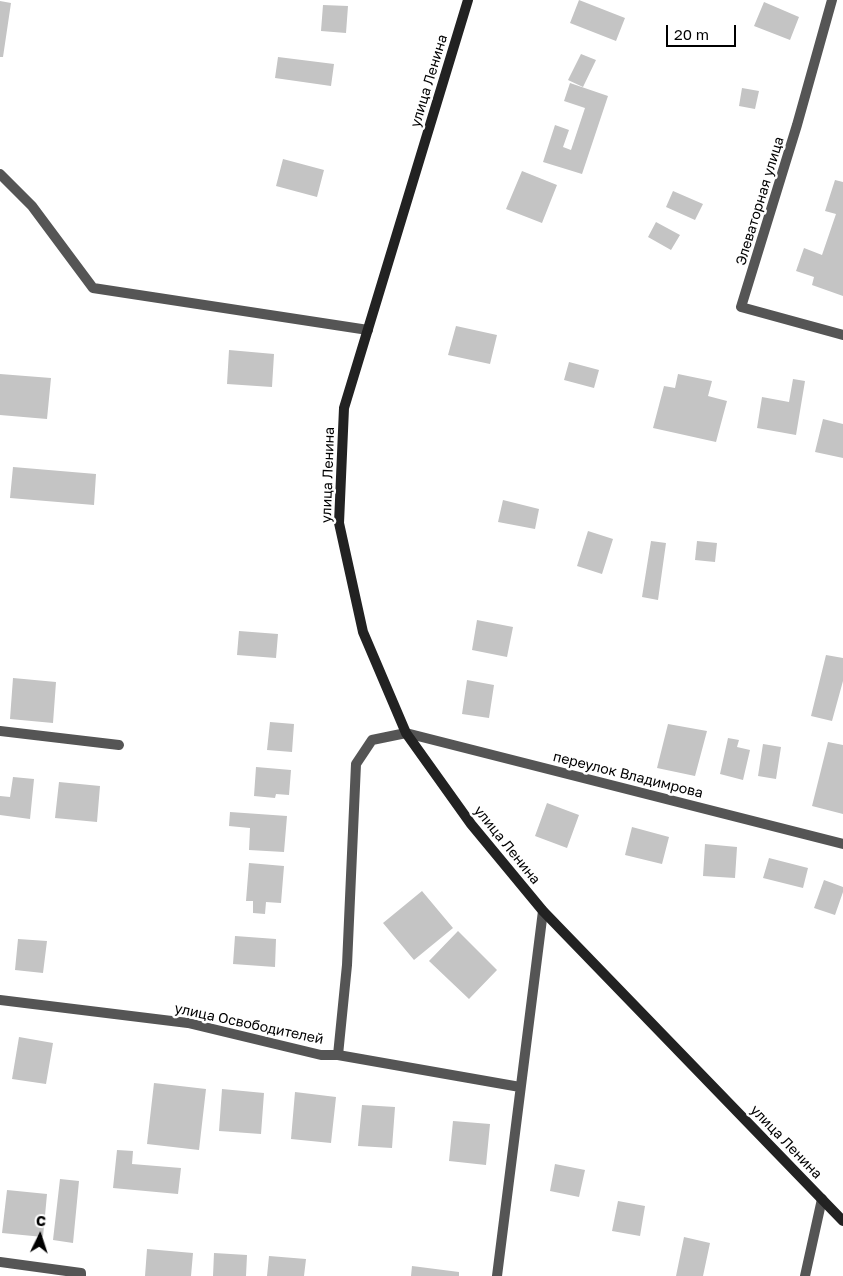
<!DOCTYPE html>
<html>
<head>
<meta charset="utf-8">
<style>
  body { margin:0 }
  #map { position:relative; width:843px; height:1276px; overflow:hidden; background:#fff; font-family:"Golos Text",sans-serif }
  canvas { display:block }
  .north { position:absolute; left:15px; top:1211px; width:50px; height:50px; -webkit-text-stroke:4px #fff; paint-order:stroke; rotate:4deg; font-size:14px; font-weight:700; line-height:20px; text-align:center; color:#000 }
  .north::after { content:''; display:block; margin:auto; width:18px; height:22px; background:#000; clip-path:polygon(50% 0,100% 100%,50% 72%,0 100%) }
  .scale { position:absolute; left:666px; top:25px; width:70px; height:22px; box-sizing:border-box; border:2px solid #000; border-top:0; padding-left:6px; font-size:15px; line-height:18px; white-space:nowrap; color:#000; -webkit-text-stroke:4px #fff; paint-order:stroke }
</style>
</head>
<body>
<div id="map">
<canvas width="843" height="1276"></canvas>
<div class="north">С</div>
<div class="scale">20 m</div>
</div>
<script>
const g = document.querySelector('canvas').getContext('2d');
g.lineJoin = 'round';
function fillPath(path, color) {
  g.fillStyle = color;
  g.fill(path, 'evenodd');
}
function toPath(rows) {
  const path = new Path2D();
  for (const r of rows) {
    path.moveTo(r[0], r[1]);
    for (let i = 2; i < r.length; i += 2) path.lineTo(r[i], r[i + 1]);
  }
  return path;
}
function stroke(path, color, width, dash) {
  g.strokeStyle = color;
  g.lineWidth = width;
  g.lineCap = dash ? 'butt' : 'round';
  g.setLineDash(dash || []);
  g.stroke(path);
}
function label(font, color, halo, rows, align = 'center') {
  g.font = font + ' "Golos Text",sans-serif';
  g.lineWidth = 5;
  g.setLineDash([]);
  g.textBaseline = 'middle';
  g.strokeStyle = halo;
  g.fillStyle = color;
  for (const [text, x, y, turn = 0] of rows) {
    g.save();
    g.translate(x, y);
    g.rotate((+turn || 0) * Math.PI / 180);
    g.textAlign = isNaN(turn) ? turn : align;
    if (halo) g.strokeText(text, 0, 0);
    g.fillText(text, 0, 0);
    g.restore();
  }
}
const building = toPath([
  [579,0,625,18,616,41,570,23],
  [0,1,11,3,3,57,0,57],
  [764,2,799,17,790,40,754,26],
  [323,5,348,6,346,33,321,31],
  [581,54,596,60,583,87,568,80],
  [278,57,334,64,331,86,275,78],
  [570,83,608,96,582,174,543,162,555,125,569,130,563,147,571,150,585,108,564,101],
  [742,88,759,91,755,109,739,106],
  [283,159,324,170,317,197,276,186],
  [522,171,557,185,542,223,506,209],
  [835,180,843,182,843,296,812,285,814,277,796,271,804,248,822,255,836,214,825,211],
  [673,191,703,204,695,220,666,207],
  [656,222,680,235,671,250,648,237],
  [456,326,497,335,490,364,448,355],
  [229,350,274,354,272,387,227,384],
  [569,362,599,370,594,388,564,380],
  [0,374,51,378,47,419,0,415],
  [678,374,712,381,708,396,727,401,716,442,653,428,664,386,675,388],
  [793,379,805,381,796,435,757,428,762,397,789,402],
  [823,419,843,424,843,458,815,452],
  [13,467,96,474,94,505,10,498],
  [503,500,539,509,535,529,498,522],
  [588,531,613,539,602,574,577,566],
  [651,541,666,543,658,600,642,597],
  [697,541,717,543,715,562,695,560],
  [477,620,513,627,507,657,472,650],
  [239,631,278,634,276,658,237,655],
  [826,655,843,658,843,681,832,721,811,716],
  [13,678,56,682,53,723,10,719],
  [467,680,494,685,489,718,462,714],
  [270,722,294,724,292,752,267,750],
  [668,724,707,731,695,776,657,768],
  [728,738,739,740,737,747,750,750,743,780,720,774],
  [828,742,843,745,843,814,812,806],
  [763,744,781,747,776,779,758,776],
  [256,767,291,770,289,795,276,794,275,798,254,796],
  [13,777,34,779,30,819,0,815,0,796,10,797],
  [59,782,100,786,97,822,55,818],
  [547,803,579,815,567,848,535,836],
  [230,812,287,816,284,852,249,850,250,828,229,826],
  [632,827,669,837,662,864,625,855],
  [705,844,737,847,735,878,703,876],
  [769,858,808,868,803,888,763,878],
  [249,863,284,866,281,903,266,902,265,914,253,913,253,901,246,901],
  [824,880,843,887,843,892,835,915,814,908],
  [422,891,453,928,414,960,383,923],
  [458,931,497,970,469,999,429,961],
  [235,936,276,939,275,967,233,964],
  [18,939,47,941,43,973,15,970],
  [19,1037,53,1043,46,1084,12,1079],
  [154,1083,206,1089,199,1150,147,1144],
  [222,1089,264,1093,261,1134,219,1131],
  [295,1092,336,1097,331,1143,291,1139],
  [362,1105,395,1107,392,1148,358,1146],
  [453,1121,490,1124,486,1165,449,1161],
  [117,1150,133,1151,132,1164,181,1168,178,1194,113,1188],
  [555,1164,585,1170,579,1197,550,1191],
  [60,1179,79,1181,73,1243,53,1240],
  [7,1190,47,1194,43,1237,2,1233],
  [618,1201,645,1206,640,1236,612,1231],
  [684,1237,710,1243,703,1276,676,1276],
  [147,1249,193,1253,191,1276,145,1276],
  [214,1253,247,1255,246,1276,213,1276],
  [269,1256,306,1259,304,1276,267,1276],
  [412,1266,459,1272,459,1276,411,1276]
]);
const service = toPath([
  [0,174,32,206,93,288,368,330],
  [338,1055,347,965,356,764,372,740,406,733]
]);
const minor = toPath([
  [832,0,797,125,741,307,843,335],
  [0,731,119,745],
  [406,733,843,844],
  [0,1000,188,1023,321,1055,338,1055,520,1087],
  [0,1262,81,1273,81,1276],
  [497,1276,543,911],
  [805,1276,822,1199]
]);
const secondary = toPath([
  [468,0,344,408,339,523,363,632,406,733,471,824,543,911,843,1221]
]);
const streetNames = [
  ["улица Ленина",429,81,-73],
  ["Элеваторная улица",760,201,-73],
  ["улица Ленина",328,475,-88],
  ["переулок Владимрова",628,775,14],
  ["улица Ленина",507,845,51],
  ["улица Освободителей",249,1024,12],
  ["улица Ленина",786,1142,46]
];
fillPath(building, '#c4c4c4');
stroke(service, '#555', 10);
stroke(minor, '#555', 10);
stroke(secondary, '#222', 10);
label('14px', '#000', '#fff', streetNames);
</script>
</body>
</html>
